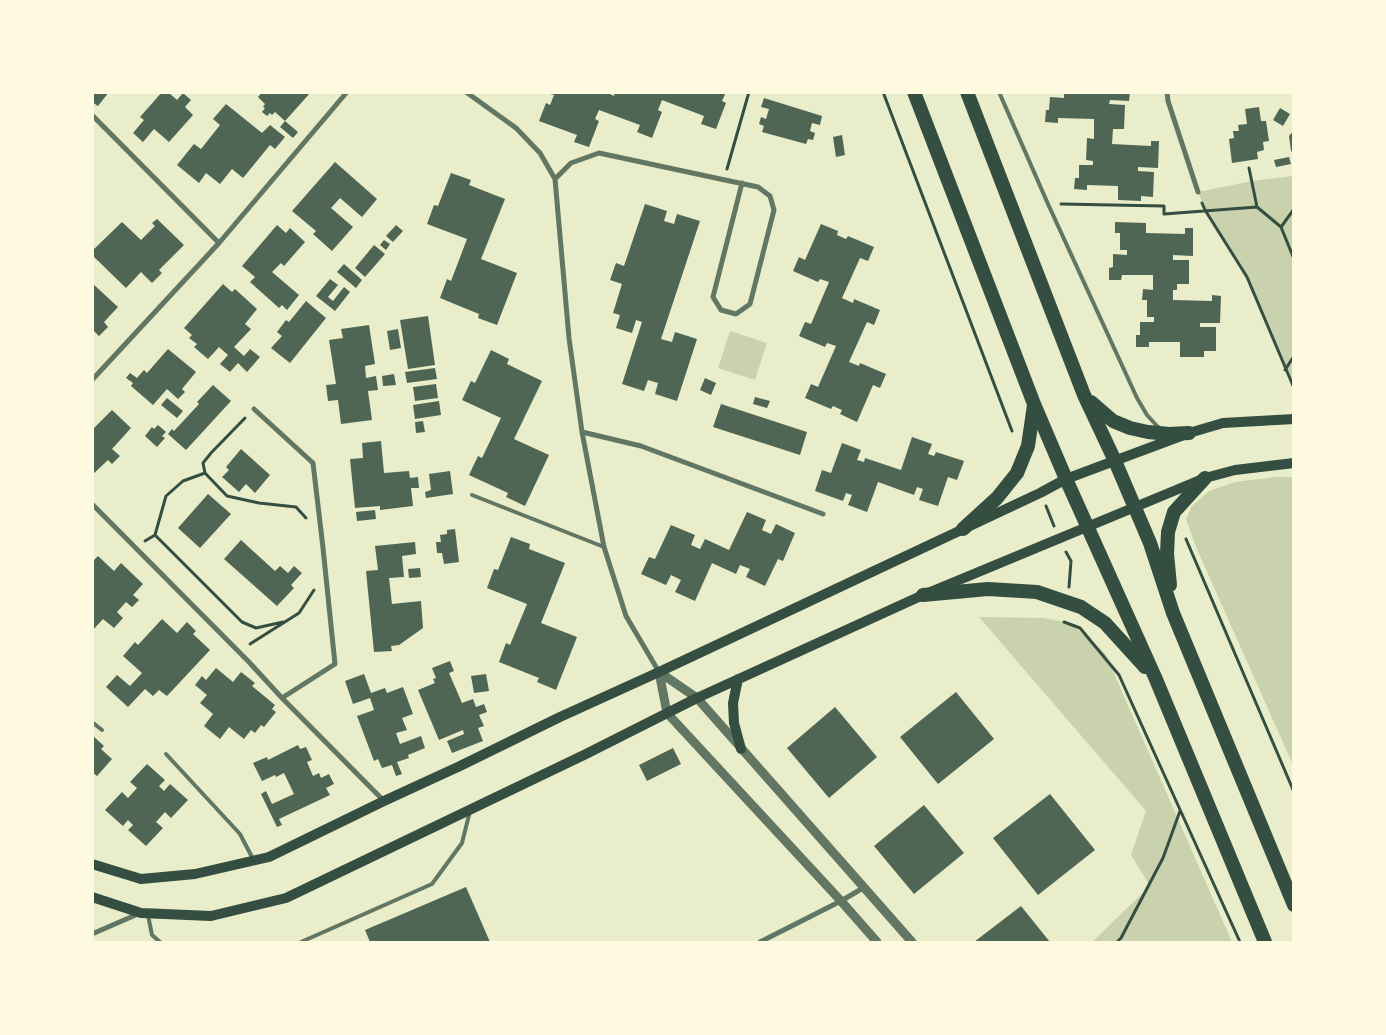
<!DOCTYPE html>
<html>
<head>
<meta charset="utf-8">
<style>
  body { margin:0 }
  #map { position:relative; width:1386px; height:1035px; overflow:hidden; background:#e9edc9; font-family:Inter,sans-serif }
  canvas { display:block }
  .frame { position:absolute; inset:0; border:94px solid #fefae0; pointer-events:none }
</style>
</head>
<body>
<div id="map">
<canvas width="1386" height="1035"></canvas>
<div class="frame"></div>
</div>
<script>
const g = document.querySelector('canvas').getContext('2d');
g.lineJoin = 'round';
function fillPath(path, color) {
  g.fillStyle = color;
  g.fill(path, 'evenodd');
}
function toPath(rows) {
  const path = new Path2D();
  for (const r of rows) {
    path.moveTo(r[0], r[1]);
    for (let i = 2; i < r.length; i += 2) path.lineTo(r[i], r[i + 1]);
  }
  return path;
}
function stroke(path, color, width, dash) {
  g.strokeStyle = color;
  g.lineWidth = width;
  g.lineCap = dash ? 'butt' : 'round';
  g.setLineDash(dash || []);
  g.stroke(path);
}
const green = toPath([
  [1293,176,1293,384,1247,277,1205,210,1198,192,1252,181],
  [730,331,767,343,755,380,718,368],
  [1275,477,1293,477,1293,765,1196,547,1186,519,1192,506,1209,491,1235,482],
  [979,617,1043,618,1070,623,1105,653,1232,942,1092,942,1150,886,1131,855,1146,811]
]);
const building = toPath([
  [92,92,109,92,98,106,92,102],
  [162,92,168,92,177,100,183,93,191,100,185,107,193,115,169,142,154,129,143,142,133,133,144,120,140,117],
  [262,92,311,92,285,121,275,112,272,115,270,113,267,116,262,112,265,108,263,107,265,104,258,97],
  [551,92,606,92,614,96,615,92,726,92,722,101,726,103,716,129,701,124,704,116,662,100,658,110,662,112,652,138,637,132,640,125,599,110,595,119,599,121,589,147,574,142,577,135,539,121,546,103,550,105,554,95,550,94],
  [1064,92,1130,92,1129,101,1110,100,1109,104,1125,105,1124,129,1113,129,1112,144,1151,146,1151,141,1159,141,1158,168,1138,167,1138,171,1154,172,1153,197,1141,196,1141,201,1118,200,1118,186,1087,185,1087,190,1074,189,1075,178,1079,178,1079,165,1093,165,1093,161,1086,160,1087,138,1094,139,1094,119,1058,118,1058,123,1045,122,1046,110,1049,110,1050,97,1064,98],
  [764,98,822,116,820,125,812,123,810,131,815,133,813,140,808,139,806,144,762,132,764,126,759,124,761,117,766,119,769,109,761,107],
  [226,104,262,133,270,125,285,137,275,149,270,145,243,178,232,169,220,184,206,173,199,183,177,165,194,144,201,149,220,125,213,119],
  [1259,107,1261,121,1266,121,1269,141,1263,142,1264,150,1257,152,1258,159,1232,163,1229,139,1234,138,1233,131,1239,131,1238,125,1247,124,1245,109],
  [1280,108,1290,114,1283,126,1273,120],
  [285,121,298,132,293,138,280,127],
  [1294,130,1294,153,1291,151,1289,136],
  [842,135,845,155,836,157,833,137],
  [1289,157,1291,164,1276,167,1274,160],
  [335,162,377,199,362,217,340,198,331,208,353,227,332,251,313,234,316,231,292,211],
  [451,173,471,180,469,185,505,199,481,259,517,273,497,325,478,318,479,314,440,298,447,279,451,281,467,239,427,224,434,205,438,206],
  [645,204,667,211,664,221,674,224,677,214,700,221,661,339,672,342,675,332,697,339,677,401,655,394,658,383,648,380,644,391,622,384,642,322,636,320,632,333,616,328,620,315,613,313,622,284,610,280,616,263,624,266],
  [157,219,184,245,159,270,162,273,152,283,141,272,126,288,92,255,92,251,122,222,141,240,155,226,152,223],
  [1115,222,1146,223,1146,233,1185,234,1185,228,1193,228,1193,256,1173,255,1173,260,1189,260,1189,284,1177,284,1177,290,1173,290,1173,300,1212,301,1212,295,1221,296,1220,323,1200,323,1200,327,1216,327,1216,351,1204,351,1204,357,1180,357,1180,342,1149,342,1149,347,1136,347,1136,335,1140,335,1140,322,1154,322,1154,317,1147,317,1147,300,1142,300,1143,289,1153,290,1153,275,1122,275,1121,280,1109,280,1109,268,1113,267,1113,254,1127,255,1127,250,1120,250,1120,233,1115,233],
  [821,224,838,231,837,235,846,239,848,236,874,247,868,261,860,258,842,298,853,303,854,299,880,310,874,325,867,322,849,362,859,366,860,363,886,374,880,388,873,385,857,422,840,414,842,410,833,406,831,409,805,398,811,384,818,387,836,346,827,343,825,347,799,336,805,322,811,324,829,282,820,279,818,282,793,271,799,257,805,260],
  [277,225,286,233,290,228,305,242,284,266,281,263,272,272,299,295,287,310,282,305,279,308,250,282,255,277,242,266],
  [396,225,403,231,393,242,386,236],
  [384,240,390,244,386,250,380,245],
  [374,245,385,254,365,277,355,268],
  [344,264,362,280,356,288,337,272],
  [330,279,338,285,328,297,333,301,344,287,350,292,335,311,316,296],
  [92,283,118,307,104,322,108,327,99,336,92,329],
  [223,284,232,292,235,289,257,309,245,324,251,329,234,347,244,356,250,349,260,357,247,372,238,363,230,372,220,364,228,355,219,347,208,359,194,347,197,344,189,338,192,335,184,328],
  [306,301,326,318,290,363,271,348,282,336,277,332,286,320,289,322],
  [428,316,435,365,408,369,400,320],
  [369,325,375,364,365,366,366,378,376,376,378,390,368,391,372,420,341,424,338,400,328,401,326,385,336,384,329,340,343,338,341,329],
  [398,329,401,348,390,350,387,331],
  [168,349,196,372,182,389,185,392,178,399,167,389,153,405,131,386,133,383,126,378,130,373,137,378,144,370,147,373],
  [491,350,509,359,507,364,542,381,514,439,549,455,525,506,506,497,508,493,469,475,478,456,482,458,501,418,462,400,471,381,475,383],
  [435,368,437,379,407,383,405,372],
  [394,374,396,385,383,386,382,376],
  [705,378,716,383,711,395,700,390],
  [436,384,438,398,415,401,413,387],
  [213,385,231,401,186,450,168,434,172,429,174,431,199,404,197,402],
  [755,397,770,401,767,408,753,404],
  [167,398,183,411,177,418,161,405],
  [439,401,441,415,415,419,413,405],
  [721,404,807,432,800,455,713,427],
  [112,410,131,428,112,449,120,456,112,464,108,460,92,475,92,430],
  [423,421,425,432,416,433,415,422],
  [158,425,166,432,162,436,165,438,157,447,145,436,152,427,154,429],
  [912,437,932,444,928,454,934,456,936,452,964,461,957,480,948,477,938,506,919,500,923,489,917,487,914,495,878,482,867,512,848,505,852,495,846,493,843,501,815,491,822,470,831,473,842,443,861,450,857,460,864,462,865,458,901,470],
  [381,441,384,473,409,471,410,478,418,477,419,488,411,488,413,506,380,510,380,506,355,508,350,459,363,458,362,443],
  [241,449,270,475,255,493,246,484,239,492,222,477,229,470,226,467],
  [450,471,453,494,426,498,425,492,431,490,429,474],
  [208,494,231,514,200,548,178,528],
  [375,510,376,519,357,521,356,512],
  [747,512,766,520,762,530,771,534,776,524,795,533,783,561,778,559,765,586,746,577,750,569,740,565,736,574,712,563,695,601,675,592,681,580,671,575,666,585,641,574,649,557,655,559,671,525,695,535,691,545,700,549,705,539,729,550],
  [455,529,459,562,444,564,442,553,437,553,436,542,441,542,440,535,447,534,447,530],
  [511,537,530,544,529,549,565,563,541,623,577,637,556,690,537,682,539,678,499,662,506,643,510,645,527,604,487,588,494,569,498,570],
  [241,540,275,571,280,566,288,573,294,566,302,573,291,585,294,588,277,606,224,559],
  [415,542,416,554,402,556,404,577,389,578,392,604,421,601,423,628,399,645,391,646,392,651,374,652,366,571,378,570,375,546],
  [98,556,114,571,121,563,143,584,133,595,139,600,132,607,126,602,117,612,123,618,114,628,103,619,92,631,92,562],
  [420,568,421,577,409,578,408,569],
  [162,619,177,633,187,622,196,631,193,634,210,650,167,696,159,690,153,696,145,689,128,707,106,687,117,675,130,686,142,673,123,656,135,642,138,645],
  [450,661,454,671,449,673,462,703,473,699,476,707,484,704,487,712,479,715,484,726,478,728,483,741,452,753,447,741,464,734,463,730,439,740,418,690,435,683,433,679,436,678,432,668],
  [216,668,233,682,241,672,255,683,252,686,275,705,272,709,276,712,264,727,261,725,255,733,251,730,244,739,229,727,220,739,204,726,213,714,200,703,207,695,195,685,202,676,206,680],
  [364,674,371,693,385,688,387,693,403,687,413,714,402,718,407,730,396,733,400,744,421,736,425,748,408,755,409,758,397,762,402,774,396,776,392,765,382,768,378,759,374,761,357,716,374,710,370,698,353,704,345,681],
  [486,674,489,691,474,693,471,676],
  [956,692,994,739,938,784,900,737],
  [835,707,877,757,829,798,787,748],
  [92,735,104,746,101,749,112,759,97,776,92,772],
  [298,745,300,749,306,747,312,760,307,762,313,776,319,773,321,778,329,774,334,784,326,788,330,795,279,819,282,825,277,827,261,794,266,791,272,804,294,794,284,773,276,777,275,775,262,781,253,763,267,757,268,760],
  [673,748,681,764,647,781,639,765],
  [147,764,165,780,159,786,164,791,170,784,188,800,171,818,165,812,156,822,163,828,146,846,128,830,133,825,128,820,123,826,105,810,122,792,128,798,137,788,130,782],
  [1050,794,1095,850,1038,895,993,838],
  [924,805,964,853,914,894,874,846],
  [466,887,490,942,370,942,365,930],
  [1021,906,1050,942,974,942]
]);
const path = toPath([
  [883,92,1012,431],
  [1249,168,1257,207],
  [727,169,749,92],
  [1202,203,1205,210,1247,277,1294,388],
  [1061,204,1164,206,1164,214,1257,207,1281,227,1294,259],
  [1281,227,1294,209],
  [1285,370,1294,356],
  [245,418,211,453,203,463,205,473,227,496,259,503,296,507,306,518],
  [205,473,183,481,166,496,155,535,242,622,256,628,283,622],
  [1046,506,1054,526],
  [1186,539,1294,792],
  [145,541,155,535],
  [1066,552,1071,561,1069,587],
  [1064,622,1080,628,1119,675,1240,942],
  [250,644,299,613,314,590],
  [1117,942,1121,938,1163,858,1180,811]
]);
const service = toPath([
  [999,92,1048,204,1137,398,1147,415,1157,426,1161,429],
  [472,495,604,547],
  [92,722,102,730],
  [166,754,240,834,253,859],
  [148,915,152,935,160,942],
  [301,942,432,884,462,843,470,811]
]);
const minor = toPath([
  [466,92,516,128,540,153,555,179,569,338,582,432,604,547,626,616,659,672],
  [1167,92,1168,101,1198,192],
  [92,115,219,243],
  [555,179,571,163,599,153,725,180,758,187,770,196,774,210,750,304,736,314,721,310,713,297,742,183],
  [92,380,219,243,347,92],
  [254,409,313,463,323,548,335,664,282,698],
  [582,432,641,446,823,514],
  [92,504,248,661,282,698,384,801],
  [92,934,138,914],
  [760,942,841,901,863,888]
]);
const tertiary = toPath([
  [659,672,697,698,912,942],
  [659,672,667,713,841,901,877,942]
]);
const secondary = toPath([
  [738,679,733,703,734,723,741,749],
  [92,864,141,879,195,874,269,857,384,801,460,766,560,717,659,672,1040,493,1066,479,1189,433,1223,423,1294,419],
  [92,897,141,913,211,916,286,898,586,754,697,698,923,595,1205,478,1235,470,1294,463]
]);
const trunk = toPath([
  [914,92,1034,404,1066,479,1155,677,1265,942],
  [967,92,1084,395,1115,461,1150,543,1173,613,1294,905],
  [1091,402,1113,421,1130,428,1148,432,1169,434,1189,433],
  [963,529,997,498,1017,473,1028,446,1034,405],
  [1170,585,1167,554,1168,532,1174,512,1205,478],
  [923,595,988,589,1037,592,1081,607,1105,623,1145,667]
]);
fillPath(green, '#cad2ad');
fillPath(building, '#4f6655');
stroke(path, '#344e41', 3);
stroke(service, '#617663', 4);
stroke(minor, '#617663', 5);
stroke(tertiary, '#617663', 9);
stroke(secondary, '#344e41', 10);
stroke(trunk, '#344e41', 14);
</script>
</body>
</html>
